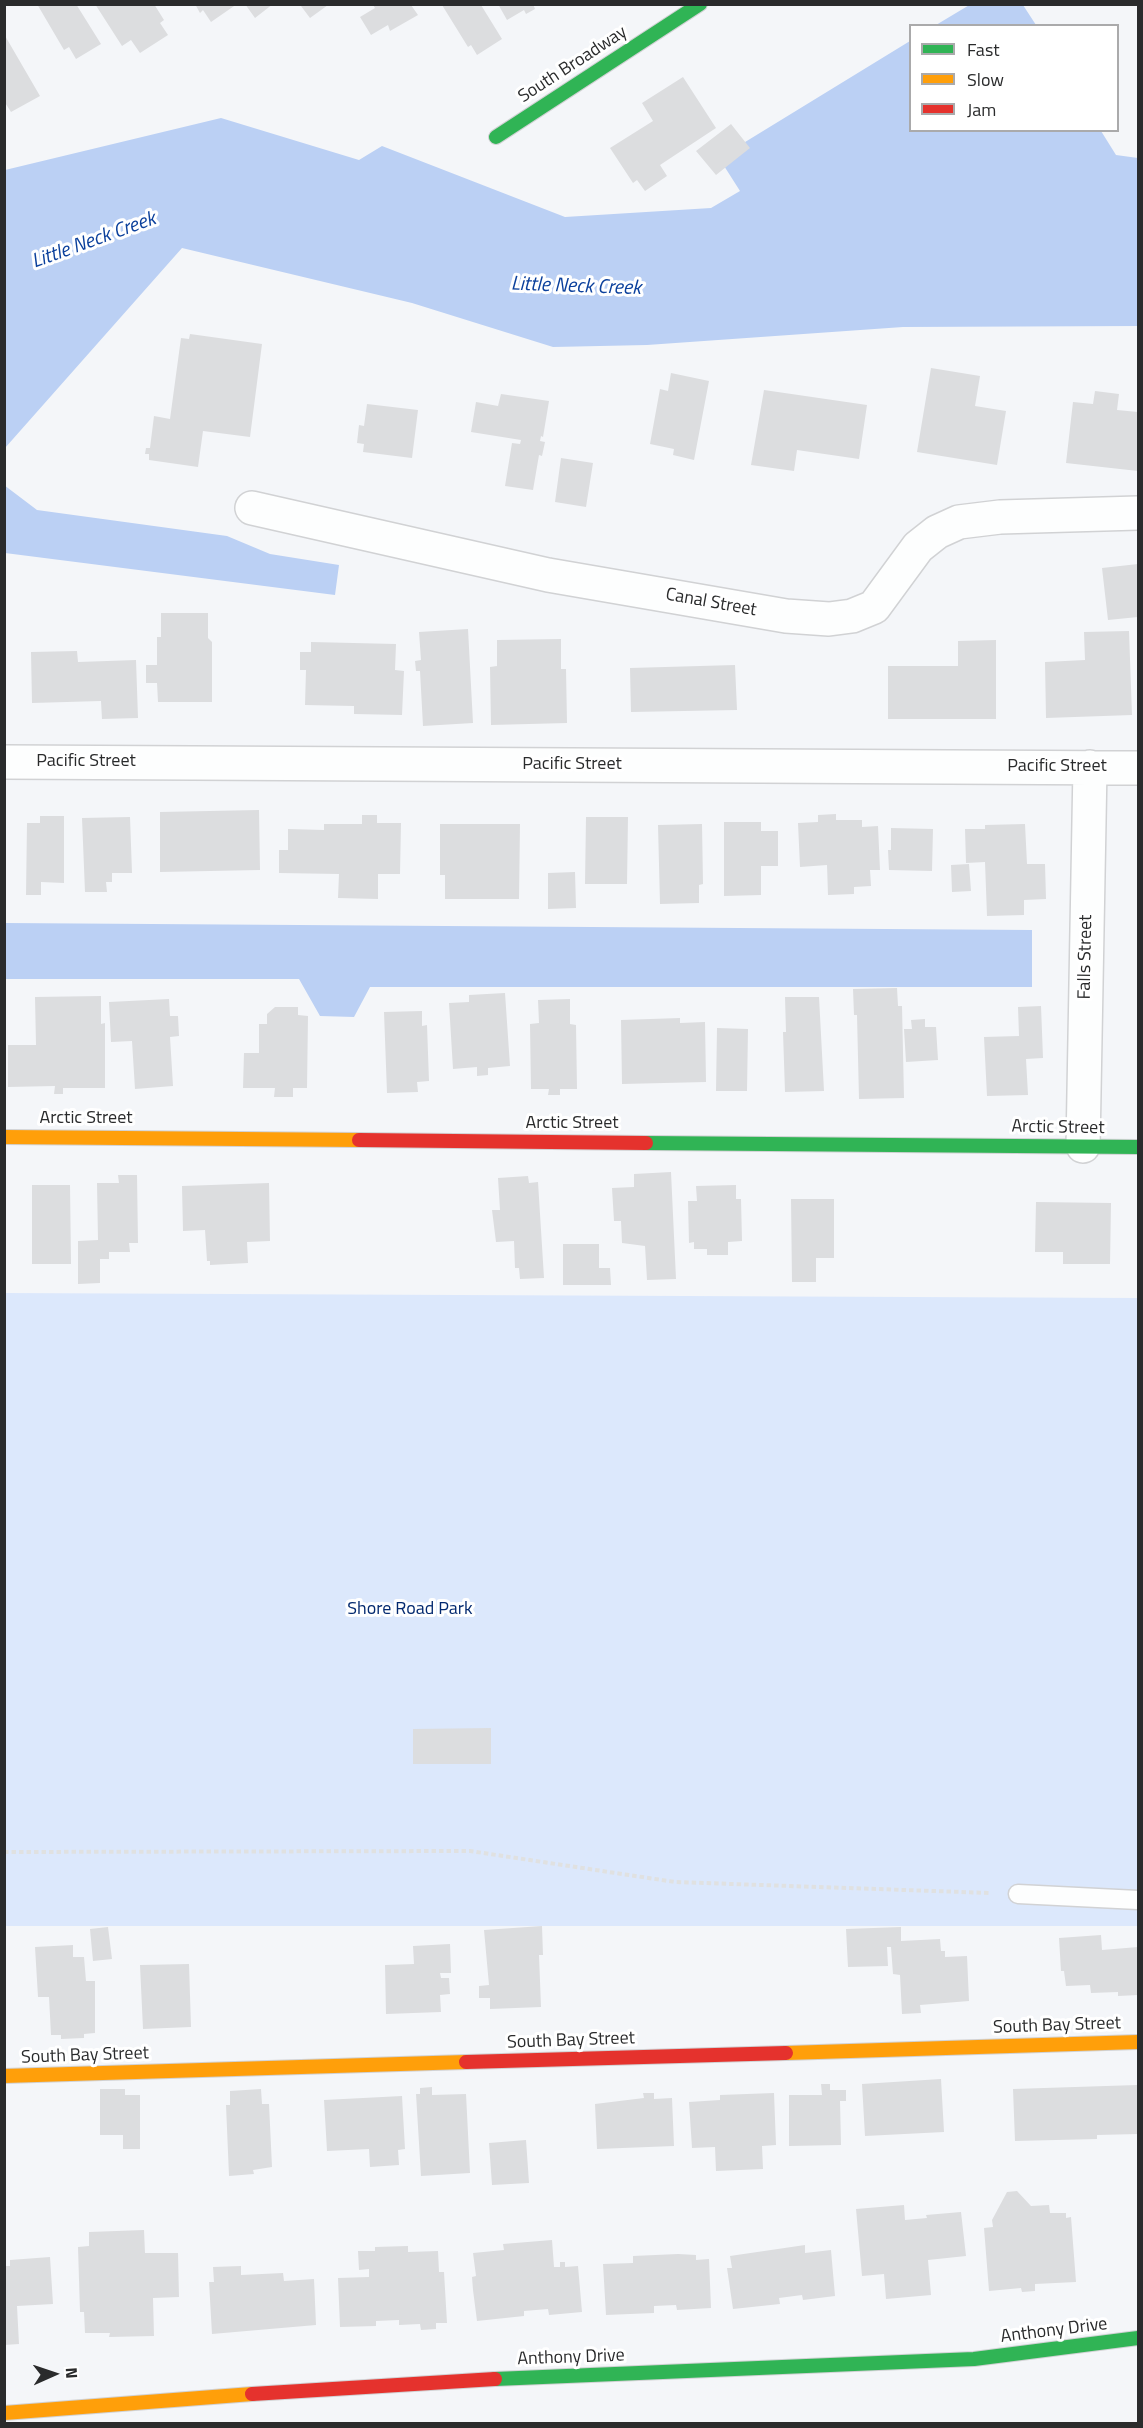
<!DOCTYPE html>
<html>
<head>
<meta charset="utf-8">
<style>
  body { margin:0 }
  #map { position:relative; width:1143px; height:2428px; overflow:hidden; background:#f4f6f9; font-family:"Titillium Web",sans-serif }
  canvas { display:block }
  .frame { position:absolute; inset:0; border:6px solid #2a2b2c; pointer-events:none }
  .legend { position:absolute; left:909px; top:24px; width:210px; height:108px; box-sizing:border-box; background:#fff; border:2px solid #aaaaab; margin:0; padding:8px 10px; list-style:none; font-size:18px; color:#2a2b2c }
  .legend li { display:flex; align-items:center; gap:12px; height:30px }
  .legend b { width:30px; border:2px solid #aaaaab }
  .north { position:absolute; left:24px; top:2344px; width:60px; height:60px; -webkit-text-stroke:4px #fff; paint-order:stroke; rotate:87deg; font-size:16px; font-weight:700; line-height:24px; text-align:center; color:#2a2b2c }
  .north::after { content:''; display:block; margin:auto; width:21px; height:27px; background:#2a2b2c; clip-path:polygon(50% 0,100% 100%,50% 72%,0 100%) }
</style>
</head>
<body>
<div id="map">
<canvas width="1143" height="2428"></canvas>
<div class="frame"></div>
<ul class="legend">
<li><b style="height:8px;background:#30b455"></b>Fast</li>
<li><b style="height:8px;background:#ff9f0a"></b>Slow</li>
<li><b style="height:8px;background:#e5322d"></b>Jam</li>
</ul>
<div class="north">N</div>
</div>
<script>
const g = document.querySelector('canvas').getContext('2d');
g.lineJoin = 'round';
function fillPath(path, color) {
  g.fillStyle = color;
  g.fill(path, 'evenodd');
}
function toPath(rows) {
  const path = new Path2D();
  for (const r of rows) {
    path.moveTo(r[0], r[1]);
    for (let i = 2; i < r.length; i += 2) path.lineTo(r[i], r[i + 1]);
  }
  return path;
}
function stroke(path, color, width, dash) {
  g.strokeStyle = color;
  g.lineWidth = width;
  g.lineCap = dash ? 'butt' : 'round';
  g.setLineDash(dash || []);
  g.stroke(path);
}
function label(font, color, halo, rows, align = 'center') {
  g.font = font + ' "Titillium Web",sans-serif';
  g.lineWidth = 6;
  g.setLineDash([]);
  g.textBaseline = 'middle';
  g.strokeStyle = halo;
  g.fillStyle = color;
  for (const [text, x, y, turn = 0] of rows) {
    g.save();
    g.translate(x, y);
    g.rotate((+turn || 0) * Math.PI / 180);
    g.textAlign = isNaN(turn) ? turn : align;
    if (halo) g.strokeText(text, 0, 0);
    g.fillText(text, 0, 0);
    g.restore();
  }
}
const green = toPath([
  [5,1293,1138,1298,1138,1926,5,1926]
]);
const water = toPath([
  [971,4,1023,5,1036,25,936,25],
  [910,41,910,130,1101,131,1116,155,1138,158,1138,326,903,327,647,345,553,347,412,303,182,248,5,448,5,170,221,118,359,160,382,146,565,217,711,208,740,191,719,158],
  [4,485,37,510,227,536,270,554,339,565,335,595,5,553],
  [5,923,1032,930,1032,987,370,987,354,1017,320,1016,299,979,5,979]
]);
const building = toPath([
  [37,4,76,4,101,44,76,59,69,47,64,50],
  [95,4,154,4,164,20,160,23,168,35,140,53,131,40,122,46],
  [195,4,237,4,211,22,203,10,200,13],
  [245,4,273,4,255,18],
  [498,4,533,4,535,9,526,14,524,10,507,20],
  [304,5,328,5,310,18,301,6],
  [373,5,411,5,418,15,390,31,388,25,371,35,360,17,375,8],
  [442,5,481,5,502,39,477,55,471,45,468,47],
  [4,34,40,96,11,112,4,101],
  [683,77,716,128,660,165,667,176,645,191,637,180,633,183,610,148,653,121,642,103],
  [731,124,750,148,716,175,696,151],
  [190,334,262,344,250,437,203,431,198,467,149,460,149,454,145,454,146,448,150,448,154,416,170,419,181,338,189,339],
  [931,368,980,376,975,406,1006,411,997,465,917,452],
  [671,373,709,381,694,460,673,455,674,449,650,444,660,389,668,391],
  [764,390,867,405,859,459,797,450,794,471,751,465],
  [1095,391,1119,394,1117,410,1138,412,1138,471,1066,463,1073,402,1093,404],
  [501,394,549,401,543,437,541,436,540,441,545,442,542,456,539,455,533,490,505,486,512,443,520,444,521,440,471,432,476,402,498,406],
  [367,404,418,410,412,458,363,452,364,444,357,443,359,425,364,426],
  [561,458,593,463,586,507,555,502],
  [1138,564,1138,617,1108,620,1102,568],
  [161,613,208,613,208,638,212,642,212,702,158,702,157,683,146,683,146,665,157,665,157,637,161,637],
  [468,629,473,723,423,726,420,671,416,671,415,661,421,660,419,632],
  [1129,631,1132,715,1046,718,1045,662,1085,660,1084,632],
  [561,639,561,669,566,669,567,723,491,725,490,667,497,666,497,640],
  [996,640,996,719,888,719,888,666,958,666,958,641],
  [311,642,396,644,395,670,404,671,402,715,354,714,354,706,305,705,306,670,300,670,300,652,311,652],
  [77,651,78,662,136,660,138,718,102,719,101,701,32,703,31,652],
  [735,665,737,710,631,712,630,668],
  [259,810,260,870,160,872,160,812],
  [836,814,836,820,862,820,862,827,878,826,880,870,870,870,871,886,854,887,854,894,828,895,827,865,800,867,798,823,818,822,818,815],
  [362,815,377,815,377,823,401,823,400,874,378,874,378,899,338,898,339,874,279,873,279,850,288,850,288,829,324,830,324,824,362,824],
  [40,816,64,816,64,883,41,882,41,895,26,895,27,823,40,823],
  [130,817,132,873,112,873,112,882,106,882,107,892,85,892,82,818],
  [586,817,628,817,627,884,585,884],
  [724,822,761,822,761,831,778,831,778,866,761,866,761,895,724,896],
  [440,824,520,824,519,899,445,899,445,875,440,875],
  [702,824,703,884,699,885,699,903,660,904,658,825],
  [1025,824,1027,864,1045,864,1046,899,1024,900,1024,915,987,916,985,862,966,863,965,829,985,829,985,825],
  [891,828,933,829,932,871,889,870,888,850,891,850],
  [969,864,971,891,952,892,951,865],
  [575,872,576,908,548,909,548,873],
  [897,988,898,1006,902,1006,904,1098,859,1099,857,1015,854,1015,853,989],
  [505,993,510,1066,488,1068,488,1075,477,1076,477,1067,453,1069,449,1003,469,1002,469,995],
  [101,996,101,1024,105,1023,105,1088,63,1088,63,1094,54,1094,55,1086,8,1087,8,1045,36,1045,35,997],
  [785,997,819,997,824,1091,785,1092,783,1032,786,1032],
  [169,999,170,1016,178,1016,179,1036,170,1037,173,1086,135,1089,132,1041,111,1042,109,1002],
  [570,999,570,1024,576,1025,577,1089,560,1089,560,1095,548,1095,549,1089,531,1089,530,1024,539,1023,538,1000],
  [1041,1006,1043,1058,1026,1059,1028,1095,987,1096,984,1037,1019,1036,1018,1007],
  [275,1007,298,1007,298,1015,308,1016,307,1088,293,1088,293,1097,274,1097,275,1088,243,1088,244,1053,259,1053,259,1024,267,1024,267,1014],
  [422,1011,422,1026,427,1025,429,1081,417,1082,418,1092,387,1093,384,1012],
  [680,1018,680,1023,705,1022,706,1082,622,1084,621,1020],
  [925,1019,925,1027,936,1027,938,1060,906,1062,904,1029,912,1029,911,1020],
  [717,1028,748,1029,747,1091,716,1091],
  [671,1172,676,1279,647,1280,645,1246,622,1243,621,1221,614,1221,612,1188,634,1187,634,1174],
  [118,1175,137,1175,138,1243,129,1243,130,1252,109,1252,109,1259,100,1259,100,1283,78,1284,78,1241,98,1240,97,1183,119,1183],
  [528,1176,529,1183,538,1182,544,1278,520,1279,519,1268,515,1268,514,1241,496,1242,492,1210,500,1210,498,1178],
  [269,1183,270,1241,247,1242,248,1263,210,1265,210,1261,207,1261,205,1230,183,1231,182,1186],
  [32,1185,70,1185,71,1264,32,1264],
  [736,1185,736,1199,741,1199,742,1241,728,1242,728,1255,707,1255,707,1249,694,1249,694,1242,689,1243,688,1201,697,1201,696,1186],
  [791,1199,834,1199,834,1258,816,1258,816,1282,792,1282],
  [1036,1202,1111,1203,1110,1264,1063,1264,1063,1252,1035,1252],
  [563,1244,599,1244,599,1268,610,1268,611,1285,563,1285],
  [491,1728,491,1764,413,1764,413,1729],
  [542,1926,543,1955,539,1955,541,2007,490,2009,490,1998,479,1998,479,1986,489,1985,484,1930],
  [108,1927,112,1959,93,1961,90,1929],
  [901,1927,901,1941,940,1939,941,1951,945,1951,945,1957,967,1956,969,2001,920,2005,921,2013,902,2014,900,1975,893,1974,891,1947,887,1947,888,1966,848,1967,846,1929],
  [1101,1935,1102,1950,1138,1947,1138,1995,1118,1996,1118,1992,1091,1993,1090,1985,1066,1986,1064,1971,1061,1971,1059,1938],
  [450,1944,451,1973,440,1973,441,1978,449,1978,450,1994,440,1995,441,2012,386,2014,385,1965,414,1964,413,1946],
  [73,1945,73,1957,84,1957,86,1981,95,1981,95,2033,84,2034,84,2038,61,2039,61,2035,51,2035,49,1997,38,1997,35,1947],
  [189,1964,191,2027,143,2029,140,1965],
  [941,2079,944,2132,865,2136,862,2084],
  [821,2084,830,2084,830,2090,846,2090,846,2101,840,2101,841,2145,789,2146,789,2095,822,2095],
  [1137,2085,1138,2134,1097,2135,1097,2139,1015,2141,1013,2089],
  [432,2087,432,2095,466,2094,470,2173,421,2176,416,2094,420,2094,420,2088],
  [100,2089,125,2089,125,2095,140,2095,140,2149,123,2149,123,2135,100,2135],
  [261,2089,262,2104,269,2104,272,2167,253,2170,254,2174,229,2176,226,2105,230,2105,230,2091],
  [643,2093,654,2093,654,2099,672,2098,674,2146,597,2149,595,2104,644,2098],
  [774,2093,776,2145,762,2146,763,2169,716,2171,715,2147,692,2148,689,2102,720,2100,720,2095],
  [402,2096,405,2149,398,2150,399,2165,370,2167,369,2149,327,2151,324,2100],
  [526,2140,529,2183,492,2185,489,2143],
  [1017,2191,1031,2206,1049,2205,1050,2213,1066,2213,1066,2218,1071,2217,1076,2282,1035,2284,1035,2291,1022,2292,1021,2288,989,2291,984,2228,993,2227,992,2220,1007,2192],
  [904,2205,905,2220,927,2218,926,2215,961,2212,966,2256,928,2260,931,2295,886,2299,884,2274,862,2276,856,2209],
  [144,2230,145,2253,178,2253,179,2297,153,2298,154,2336,109,2337,110,2333,85,2333,84,2312,80,2312,78,2247,89,2246,89,2232],
  [552,2240,554,2267,560,2267,560,2262,565,2262,565,2267,578,2266,582,2312,549,2315,548,2309,524,2311,524,2316,477,2321,473,2290,472,2277,476,2276,473,2253,504,2250,503,2244],
  [805,2245,805,2253,831,2250,835,2296,803,2300,802,2295,779,2298,780,2304,733,2309,727,2268,732,2268,730,2256],
  [408,2246,408,2252,438,2251,439,2272,444,2272,447,2323,436,2323,436,2329,421,2330,420,2324,399,2325,399,2320,376,2321,376,2326,340,2327,338,2278,369,2277,369,2269,359,2270,358,2251,375,2251,375,2247],
  [678,2254,696,2255,696,2260,709,2259,711,2308,677,2310,676,2305,654,2306,654,2313,606,2315,603,2264,633,2263,633,2256],
  [50,2257,53,2304,17,2306,19,2344,4,2345,4,2266,10,2266,10,2260],
  [241,2266,241,2275,283,2273,284,2281,314,2279,316,2325,212,2334,209,2282,214,2282,213,2267]
]);
const path = toPath([
  [4,1852,470,1851,675,1882,991,1893]
]);
const lane = toPath([
  [1018,1894,1138,1900]
]);
const street = toPath([
  [252,508,548,575,786,616,829,619,852,616,874,607,918,547,937,532,959,522,1000,517,1138,513],
  [4,762,1138,768],
  [1083,1146,1090,767]
]);
const fast = toPath([
  [496,137,700,4],
  [646,1143,1138,1147],
  [495,2379,974,2359,1138,2338]
]);
const slow = toPath([
  [4,1137,359,1140],
  [786,2053,1138,2042],
  [4,2076,466,2062],
  [4,2413,252,2394]
]);
const jam = toPath([
  [359,1140,646,1143],
  [466,2062,786,2053],
  [252,2394,495,2379]
]);
const streetNames = [
  ["South Broadway",573,65,-33],
  ["Canal Street",711,603,10],
  ["Pacific Street",86,762],
  ["Pacific Street",572,765],
  ["Pacific Street",1057,767],
  ["Falls Street",1086,957,-89],
  ["Arctic Street",86,1119],
  ["Arctic Street",572,1124],
  ["Arctic Street",1058,1128,1],
  ["South Bay Street",1057,2026,-2],
  ["South Bay Street",571,2041,-2],
  ["South Bay Street",85,2056,-2],
  ["Anthony Drive",1054,2331,-7],
  ["Anthony Drive",571,2358,-2]
];
const parkNames = [
  ["Shore Road Park",410,1610]
];
const waterNames = [
  ["Little Neck Creek",94,241,-20],
  ["Little Neck Creek",576,287,2]
];
fillPath(green, '#dce8fc');
fillPath(water, '#bbd0f4');
fillPath(building, '#dcdddf');
stroke(lane, '#d1d2d4', 21);
stroke(street, '#d1d2d4', 36);
stroke(fast, '#d1d2d4', 16);
stroke(slow, '#d1d2d4', 16);
stroke(jam, '#d1d2d4', 16);
stroke(path, '#e0e1e1', 4, [4.5, 3]);
stroke(lane, '#fdfefe', 18);
stroke(street, '#fdfefe', 33);
stroke(fast, '#30b455', 14);
stroke(slow, '#ff9f0a', 14);
stroke(jam, '#e5322d', 14);
label('18px', '#2a2b2c', '#fff', streetNames);
label('18px', '#03296f', '#fff', parkNames);
label('italic 20px', '#0b409c', '#fff', waterNames);
</script>
</body>
</html>
